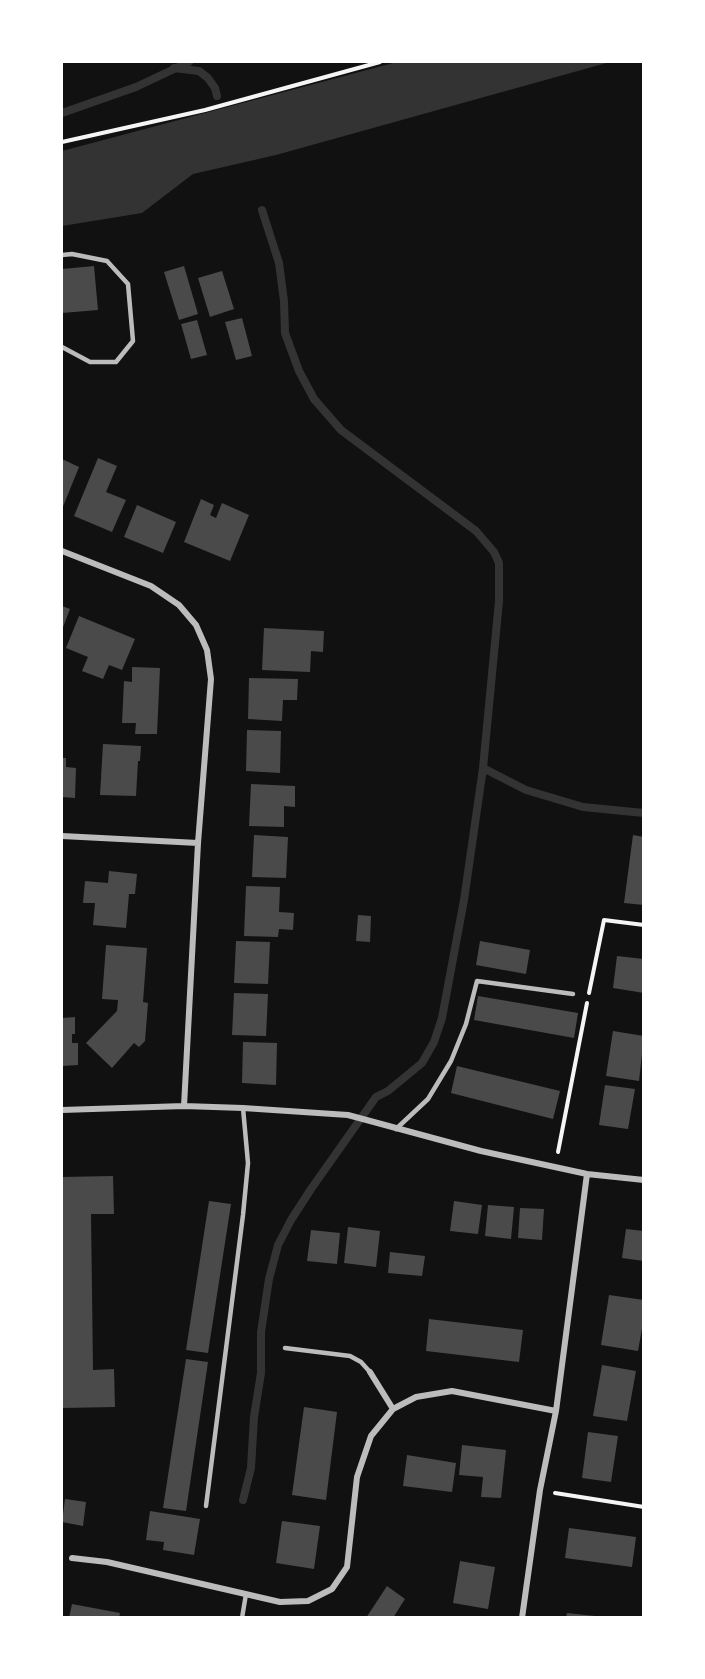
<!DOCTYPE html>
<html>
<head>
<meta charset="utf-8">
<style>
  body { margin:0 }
  #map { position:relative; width:705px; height:1679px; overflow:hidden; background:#111; font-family:Rubik,sans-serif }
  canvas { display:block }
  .frame { position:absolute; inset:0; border:63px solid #fff; pointer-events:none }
</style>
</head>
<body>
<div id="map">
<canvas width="705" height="1679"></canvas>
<div class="frame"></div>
</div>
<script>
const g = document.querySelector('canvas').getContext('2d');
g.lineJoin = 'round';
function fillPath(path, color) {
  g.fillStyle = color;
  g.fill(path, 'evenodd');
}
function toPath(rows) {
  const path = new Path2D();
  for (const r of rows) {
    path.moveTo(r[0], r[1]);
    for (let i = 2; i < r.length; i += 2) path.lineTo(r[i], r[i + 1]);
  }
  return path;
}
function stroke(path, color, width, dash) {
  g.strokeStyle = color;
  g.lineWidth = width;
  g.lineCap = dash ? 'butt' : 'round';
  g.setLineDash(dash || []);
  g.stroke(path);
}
const water = toPath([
  [397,62,610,62,276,155,193,174,142,213,62,226,62,151]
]);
const stream = toPath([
  [174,68,199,71,208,78,215,88,217,96],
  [62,113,136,87,189,62],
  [483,768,526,790,583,807,644,813],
  [243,1500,251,1468,254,1417,261,1373,261,1332,269,1279,278,1245,291,1220,311,1189,376,1097,388,1091,422,1063,434,1042,442,1018,464,900,483,768,499,601,499,563,494,552,476,531,341,430,314,399,299,371,285,333,284,301,279,263,262,210]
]);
const building = toPath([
  [94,266,98,310,62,313,62,269],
  [184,266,198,314,179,320,164,272],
  [222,271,234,309,210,317,198,278],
  [242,318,252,356,236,360,225,322],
  [197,320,207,355,191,359,181,324],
  [98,458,117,466,106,492,126,500,112,532,74,516],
  [62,459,79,467,62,509],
  [201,499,214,505,210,515,216,518,222,503,249,515,230,561,184,542],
  [137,505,176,522,163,553,124,537],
  [62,606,70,609,62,630],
  [79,616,135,639,122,670,109,665,103,679,82,671,88,657,66,648],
  [264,628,324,631,323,652,311,651,310,672,262,670],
  [132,667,160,668,157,734,135,734,136,723,122,723,124,681,132,682],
  [249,678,298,679,297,700,283,700,282,721,248,719],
  [247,730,281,731,280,773,246,771],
  [103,744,141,746,140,761,138,761,136,796,100,795],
  [62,758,66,758,66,767,76,768,75,798,62,797],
  [251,784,295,786,295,807,284,806,284,827,249,826],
  [254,835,288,837,286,878,252,877],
  [633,835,644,837,644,905,624,903],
  [109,871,137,874,135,894,129,894,126,928,93,925,95,903,83,903,85,881,108,883],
  [246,886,280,887,279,912,294,913,293,930,279,929,278,937,244,936],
  [358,915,371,916,370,942,356,941],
  [236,941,270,942,268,984,234,983],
  [480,941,530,950,526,974,476,965],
  [106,945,147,948,143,1002,148,1003,145,1041,139,1047,134,1043,112,1068,86,1043,117,1011,118,1000,102,999],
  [617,956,644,959,644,993,613,988],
  [234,993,268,994,266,1036,232,1035],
  [478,996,578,1013,574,1038,474,1020],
  [75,1017,75,1034,72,1034,72,1043,78,1043,78,1065,62,1066,62,1018],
  [613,1031,644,1036,639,1081,606,1076],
  [243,1042,277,1043,276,1085,242,1083],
  [457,1066,560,1091,553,1119,451,1093],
  [605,1085,635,1089,628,1129,599,1125],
  [113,1176,114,1214,91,1214,93,1370,114,1369,115,1407,62,1408,62,1177],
  [209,1201,231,1204,208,1353,186,1350],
  [454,1201,482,1205,478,1234,450,1231],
  [488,1205,514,1207,511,1239,485,1236],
  [520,1208,544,1209,542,1240,518,1238],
  [348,1227,380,1231,376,1267,344,1263],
  [626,1229,644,1231,644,1261,622,1258],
  [311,1230,340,1233,337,1264,307,1261],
  [390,1252,425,1256,422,1276,388,1273],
  [609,1295,644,1300,644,1317,638,1351,601,1345],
  [429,1319,523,1330,519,1362,426,1351],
  [186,1359,208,1362,186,1511,163,1508],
  [602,1365,636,1371,627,1421,593,1416],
  [304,1407,337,1412,326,1500,292,1495],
  [588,1432,618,1436,611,1482,582,1478],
  [462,1445,506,1450,501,1498,481,1497,483,1477,459,1475],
  [407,1455,456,1463,452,1492,403,1486],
  [65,1499,86,1502,83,1526,62,1522],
  [150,1511,200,1519,194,1555,163,1550,164,1542,146,1540],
  [282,1521,320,1526,314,1569,276,1563],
  [569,1528,636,1537,632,1567,565,1558],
  [460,1561,495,1567,488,1609,453,1603],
  [387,1586,405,1599,393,1618,366,1618],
  [72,1604,120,1613,119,1618,69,1618],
  [567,1613,595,1616,595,1618,566,1618]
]);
const path = toPath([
  [62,142,205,110,380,62],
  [589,993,604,920,644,925],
  [558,1152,587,1003],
  [555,1493,644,1507]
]);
const service = toPath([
  [62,255,72,254,107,261,128,284,133,341,116,362,90,362,62,347],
  [396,1129,428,1099,451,1061,466,1024,477,981,573,994],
  [285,1348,350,1356,361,1362,370,1372],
  [206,1506,243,1215,248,1163,243,1108],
  [242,1618,246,1594]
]);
const minor = toPath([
  [62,551,151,586,179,605,196,625,207,650,211,679,198,843,184,1106],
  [62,836,198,843],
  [62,1110,184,1106,243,1108,348,1115,481,1151,587,1174,644,1180],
  [370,1372,393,1409],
  [72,1558,107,1562,280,1602,308,1601,332,1589,347,1567,357,1477,371,1436,393,1409,416,1397,452,1391,556,1411],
  [522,1618,540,1490,556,1411,587,1174]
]);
fillPath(water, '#333');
stroke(stream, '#333', 8);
fillPath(building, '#4a4a4a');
stroke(path, '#f5f5f5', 4);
stroke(service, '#bcbcbc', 4.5);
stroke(minor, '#bcbcbc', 6);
</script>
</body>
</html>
